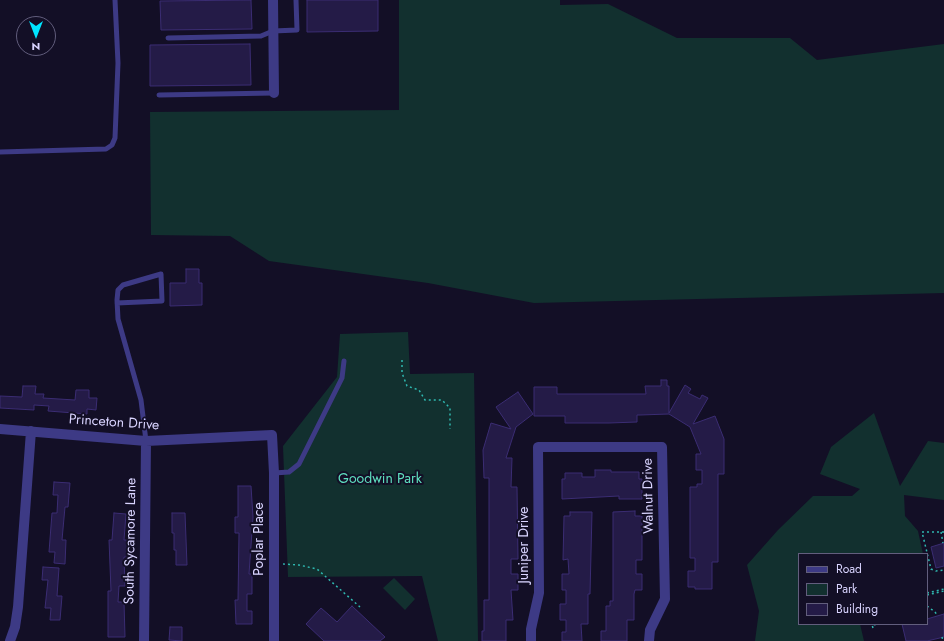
<!DOCTYPE html>
<html>
<head>
<meta charset="utf-8">
<style>
  body { margin:0 }
  #map { position:relative; width:944px; height:641px; overflow:hidden; background:#130f26; font-family:Jost,sans-serif }
  canvas { display:block }
  .legend { position:absolute; left:798px; top:553px; width:130px; height:72px; box-sizing:border-box; background:#130f26; border:1px solid #625e7d; margin:0; padding:5px 7px; list-style:none; font-size:12px; color:#d9d4ff }
  .legend li { display:flex; align-items:center; gap:8px; height:20px }
  .legend b { width:20px; border:1px solid #625e7d }
  .north { position:absolute; left:16px; top:16px; width:40px; height:40px; box-sizing:border-box; background:#130f26; border:1px solid #625e7d; border-radius:50%; rotate:180deg; font-size:11px; font-weight:700; line-height:16px; text-align:center; color:#d9d4ff }
  .north::after { content:''; display:block; margin:auto; width:14px; height:18px; background:#00e5ff; clip-path:polygon(50% 0,100% 100%,50% 72%,0 100%) }
</style>
</head>
<body>
<div id="map">
<canvas width="944" height="641"></canvas>
<ul class="legend">
<li><b style="height:5px;background:#3d3a85"></b>Road</li>
<li><b style="height:11px;background:#12302f"></b>Park</li>
<li><b style="height:11px;background:#241b47"></b>Building</li>
</ul>
<div class="north">N</div>
</div>
<script>
const g = document.querySelector('canvas').getContext('2d');
g.lineJoin = 'round';
function fillPath(path, color) {
  g.fillStyle = color;
  g.fill(path, 'evenodd');
}
function toPath(rows) {
  const path = new Path2D();
  for (const r of rows) {
    path.moveTo(r[0], r[1]);
    for (let i = 2; i < r.length; i += 2) path.lineTo(r[i], r[i + 1]);
  }
  return path;
}
function stroke(path, color, width, dash) {
  g.strokeStyle = color;
  g.lineWidth = width;
  g.lineCap = dash ? 'butt' : 'round';
  g.setLineDash(dash || []);
  g.stroke(path);
}
function label(font, color, halo, rows, align = 'center') {
  g.font = font + ' Jost,sans-serif';
  g.lineWidth = 4;
  g.setLineDash([]);
  g.textBaseline = 'middle';
  g.strokeStyle = halo;
  g.fillStyle = color;
  for (const [text, x, y, turn = 0] of rows) {
    g.save();
    g.translate(x, y);
    g.rotate((+turn || 0) * Math.PI / 180);
    g.textAlign = isNaN(turn) ? turn : align;
    if (halo) g.strokeText(text, 0, 0);
    g.fillText(text, 0, 0);
    g.restore();
  }
}
const green = toPath([
  [399,0,560,0,560,5,608,4,677,38,790,38,817,60,944,44,944,293,534,303,428,283,269,261,230,236,151,235,150,112,399,110],
  [408,332,410,374,474,373,478,641,438,641,422,576,288,577,283,446,337,377,340,334],
  [874,413,900,486,928,441,944,443,944,500,904,495,905,516,918,531,923,554,799,554,799,624,860,624,864,641,755,641,759,611,747,565,778,530,813,496,852,496,860,489,820,474,831,447],
  [394,578,415,599,405,610,383,588]
]);
const building = toPath([
  [251,0,252,29,161,30,160,1,251,0],
  [307,0,378,0,378,31,307,32,307,0],
  [250,44,251,85,150,86,150,45,250,44],
  [186,269,199,269,199,283,202,283,202,305,170,306,170,283,186,283,186,269],
  [661,380,667,380,667,386,669,386,669,413,685,385,691,389,688,393,700,399,702,395,708,398,693,424,715,416,724,439,724,474,718,474,718,562,712,562,712,589,695,589,695,587,688,587,688,571,695,571,695,558,690,558,690,487,697,487,697,484,702,484,702,470,696,470,696,454,701,454,690,427,669,414,640,415,637,415,637,422,609,423,565,423,565,416,534,416,534,387,557,387,557,394,646,394,645,386,661,386,661,380],
  [23,386,36,386,35,394,44,394,43,398,75,400,76,390,89,390,89,398,97,398,96,410,87,409,87,414,48,411,49,406,34,405,34,410,0,408,0,396,22,397,23,386],
  [518,392,533,414,516,427,506,458,512,458,511,487,517,487,518,559,511,559,511,574,518,574,518,590,511,590,513,620,506,620,506,641,482,641,482,631,484,631,484,600,489,600,489,478,484,478,483,450,491,423,511,429,496,407,518,392],
  [595,470,611,470,611,472,639,472,639,479,642,479,642,499,619,499,619,496,562,499,562,479,565,479,565,473,582,473,582,477,595,477,595,470],
  [54,482,70,483,68,507,65,507,62,540,66,540,65,564,54,563,55,552,49,552,52,513,57,513,58,495,53,495,54,482],
  [238,486,251,486,253,517,249,574,252,574,252,594,247,594,247,611,252,611,252,624,236,624,235,600,238,600,239,533,235,533,235,517,238,517,238,486],
  [635,511,635,516,642,516,642,560,636,560,636,574,642,574,642,590,635,590,634,594,634,620,627,620,627,641,601,641,601,631,606,631,606,606,610,606,610,601,613,601,613,512,635,511],
  [570,512,592,512,590,594,588,594,588,624,581,624,582,641,562,641,562,632,566,632,566,620,560,620,560,604,566,604,566,590,562,590,562,574,569,574,568,559,563,560,564,516,570,516,570,512],
  [114,513,126,514,124,540,127,540,127,557,124,557,125,586,119,586,118,602,124,602,125,637,108,637,108,591,111,591,109,540,112,540,114,513],
  [172,513,185,513,187,565,176,565,176,550,174,550,174,533,172,533,172,513],
  [944,543,944,566,936,568,931,547,944,543],
  [43,567,59,568,57,596,62,596,60,620,50,620,51,608,45,608,48,580,42,580,43,567],
  [352,606,385,637,380,641,324,641,306,624,321,608,337,622,352,606],
  [944,614,944,637,927,641,906,641,902,624,927,624,927,619,944,614],
  [170,627,182,627,182,641,169,640,170,627]
]);
const path = toPath([
  [402,360,402,373,407,386,419,390,425,400,442,400,450,408,450,429],
  [941,532,943,543],
  [944,532,922,532,931,569,936,571,944,570],
  [283,564,299,565,317,569,360,607],
  [927,593,944,589],
  [927,595,944,591],
  [927,606,935,612,937,615],
  [873,628,872,625,880,624],
  [942,637,943,641]
]);
const service = toPath([
  [168,38,261,36,273,31,297,30,296,0],
  [159,95,274,93],
  [0,152,106,149,112,145,115,138,118,63,115,0],
  [117,303,162,301,161,274,123,285,118,290,117,300,118,319,141,400,146,441],
  [274,473,289,472,299,464,342,378,344,361]
]);
const minor = toPath([
  [273,0,274,93],
  [0,429,146,441,272,435,274,473,274,641],
  [10,641,15,627,18,607,31,431],
  [144,641,146,441],
  [531,641,531,629,539,593,538,447,662,447,665,599,650,630,649,641]
]);
const streetNames = [
  ["Princeton Drive",114,423,4],
  ["Walnut Drive",649,496,-91],
  ["Poplar Place",260,539,-90],
  ["South Sycamore Lane",131,541,-89],
  ["Juniper Drive",525,545,-90]
];
const parkNames = [
  ["Goodwin Park",380,480]
];
fillPath(green, '#12302f');
fillPath(building, '#241b47');
stroke(building, '#3b2d73', 1);
stroke(path, '#2fb8b0', 1.5, [2, 3]);
stroke(service, '#3d3a85', 5);
stroke(minor, '#3d3a85', 10);
label('14px', '#d9d4ff', '#130f26', streetNames);
label('14px', '#5fe0c0', '#130f26', parkNames);
</script>
</body>
</html>
